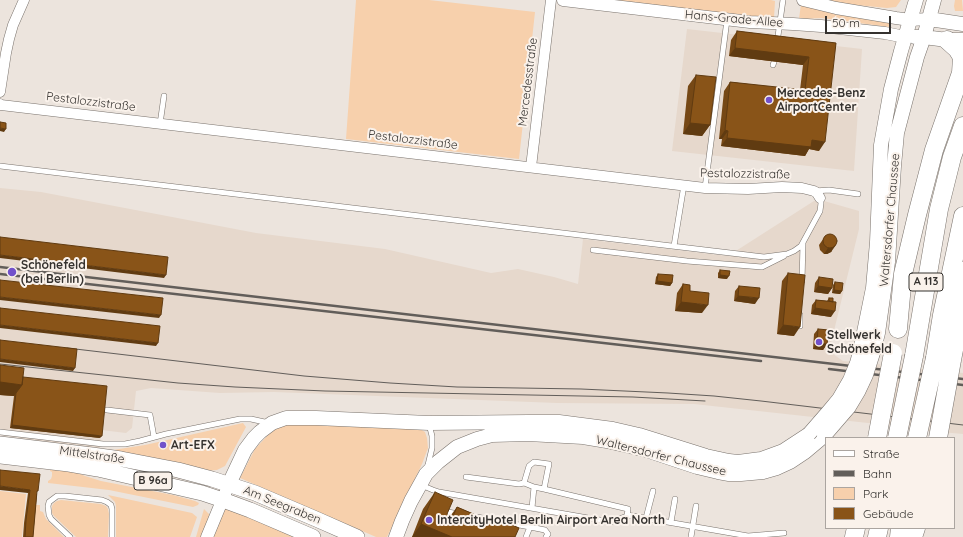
<!DOCTYPE html>
<html>
<head>
<meta charset="utf-8">
<style>
  body { margin:0 }
  #map { position:relative; width:963px; height:537px; overflow:hidden; background:#ece4dd; font-family:Quicksand,sans-serif }
  canvas { display:block }
  .legend { position:absolute; left:825px; top:437px; width:130px; height:92px; box-sizing:border-box; background:#faf2eb; border:1px solid #aba5a0; margin:0; padding:5px 7px; list-style:none; font-size:12px; color:#35322f }
  .legend li { display:flex; align-items:center; gap:8px; height:20px }
  .legend b { width:20px; border:1px solid #aba5a0 }
  .scale { position:absolute; left:825px; top:16px; width:66px; height:18px; box-sizing:border-box; border:2px solid #35322f; border-top:0; padding-left:5px; font-size:12px; line-height:14px; white-space:nowrap; color:#35322f; -webkit-text-stroke:3px #faf2eb; paint-order:stroke }
</style>
</head>
<body>
<div id="map">
<canvas width="963" height="537"></canvas>
<ul class="legend">
<li><b style="height:5px;background:#fff"></b>Straße</li>
<li><b style="height:5px;background:#625e5a"></b>Bahn</li>
<li><b style="height:11px;background:#f7d0ac"></b>Park</li>
<li><b style="height:11px;background:#895418"></b>Gebäude</li>
</ul>
<div class="scale">50 m</div>
</div>
<script>
const g = document.querySelector('canvas').getContext('2d');
g.lineJoin = 'round';
function fillPath(path, color) {
  g.fillStyle = color;
  g.fill(path, 'evenodd');
}
function toPath(rows) {
  const path = new Path2D();
  for (const r of rows) {
    if (r.length === 3) {
      path.moveTo(r[0] + r[2], r[1]);
      path.arc(r[0], r[1], r[2], 0, 2 * Math.PI);
      continue;
    }
    path.moveTo(r[0], r[1]);
    for (let i = 2; i < r.length; i += 2) path.lineTo(r[i], r[i + 1]);
  }
  return path;
}
function stroke(path, color, width, dash) {
  g.strokeStyle = color;
  g.lineWidth = width;
  g.lineCap = dash ? 'butt' : 'round';
  g.setLineDash(dash || []);
  g.stroke(path);
}
function label(font, color, halo, rows, align = 'center') {
  g.font = font + ' Quicksand,sans-serif';
  g.lineWidth = 4;
  g.setLineDash([]);
  g.textBaseline = 'middle';
  g.strokeStyle = halo;
  g.fillStyle = color;
  for (const [text, x, y, turn = 0] of rows) {
    g.save();
    g.translate(x, y);
    g.rotate((+turn || 0) * Math.PI / 180);
    g.textAlign = isNaN(turn) ? turn : align;
    if (halo) g.strokeText(text, 0, 0);
    g.fillText(text, 0, 0);
    g.restore();
  }
}
const built = toPath([
  [687,29,862,49,854,171,672,151],
  [0,188,41,192,256,233,385,249,491,273,518,269,554,277,578,284,583,239,728,256,817,199,859,211,859,229,829,351,843,361,887,365,963,373,963,434,908,429,868,423,694,404,557,403,274,392,220,393,151,388,136,391,132,428,126,433,101,430,100,450,0,435]
]);
const green = toPath([
  [356,0,429,0,535,12,519,159,346,139],
  [600,0,771,0,775,1,774,18,767,19],
  [825,0,901,0,896,7,887,8,846,4],
  [955,0,962,0,963,11,955,11,954,6],
  [801,4,891,22,889,27,822,18,799,19],
  [243,423,246,427,225,466,217,470,203,471,113,450,145,445],
  [300,424,420,429,425,432,427,438,428,448,422,464,387,537,376,537,240,478,255,449,269,434,280,426],
  [50,469,71,470,85,476,101,481,173,495,195,501,199,503,198,505,193,507,109,490,48,483,48,481,51,479,52,476,52,472,50,471],
  [0,491,26,494,22,537,0,537],
  [108,495,192,513,197,517,190,537,116,537,116,506,115,502],
  [61,500,101,504,106,506,108,509,109,514,108,537,76,537,54,516,52,513,52,506,54,503,57,501],
  [36,505,40,505,40,511,43,512,46,519,64,537,33,537],
  [224,506,298,537,211,537],
  [204,509,209,514,210,518,202,537,196,537]
]);
const service = toPath([
  [777,43,783,0],
  [773,65,774,62],
  [160,124,164,96],
  [0,166,764,257,787,254,794,251,801,246,820,211,821,203,820,198],
  [705,188,727,20],
  [815,191,829,190,858,194],
  [674,246,684,185],
  [593,250,687,261,762,267,784,256],
  [802,281,803,243],
  [800,326,800,315],
  [107,410,150,415,154,437],
  [0,432,103,444,125,444,140,441,166,434,240,419,251,419,269,423],
  [427,469,432,448,432,436,429,424],
  [466,477,519,484,524,483],
  [421,485,433,490,439,492,611,522,627,516,628,509,544,489],
  [532,508,534,487,544,489,549,464,534,462,529,466,524,483,534,487],
  [442,511,459,514],
  [627,515,748,536,784,533],
  [477,517,530,527],
  [646,518,653,491],
  [671,522,675,499],
  [70,537,51,519,49,515,48,506,49,502,57,496,65,496,102,500,107,502,111,505,112,509,112,537],
  [526,537,530,527,545,530,548,534,546,537],
  [691,537,696,506]
]);
const minor = toPath([
  [0,92,6,53,9,39,13,25,24,0],
  [0,104,1,105,705,188,748,189,782,187,802,188,814,191,817,193,820,198],
  [531,167,551,0]
]);
const tertiary = toPath([
  [563,0,750,22,793,24,821,26,885,33,905,37],
  [803,0,836,8,896,18,910,20,929,19],
  [207,537,229,484]
]);
const secondary = toPath([
  [929,19,963,24],
  [915,37,924,37,947,40,963,40],
  [860,352,873,288,877,242,881,145,891,89,901,51,916,0],
  [873,353,878,333,888,262,894,166,897,133,917,57,924,37,934,0],
  [229,484,245,450,254,438,260,432,272,423,286,418,316,418,429,423,529,422,559,422,613,429,639,435,706,456,729,461,738,462,761,459,783,451,809,434],
  [396,537,402,521,411,501,426,474,438,462,457,447,477,439,492,435,528,434,583,437,607,441,646,450,697,467,718,472,729,474,741,474,763,472,777,468,790,462,805,452,824,436]
]);
const primary = toPath([
  [0,444,92,455,121,459,178,470,212,479,255,493,316,519,357,537],
  [0,456,69,464,98,469,202,493,223,500,250,510,313,537]
]);
const motorway = toPath([
  [898,329,903,274,917,215,934,150,961,73,962,57,957,49,947,40],
  [914,356,939,209,952,157,963,126],
  [935,358,942,315,963,216],
  [952,360,958,329,959,312,963,271],
  [854,537,856,528],
  [877,537,879,528],
  [899,537,900,528],
  [913,537,916,528]
]);
const tram = toPath([
  [67,348,304,376,390,383,457,387,581,389,668,393,714,396,761,401,963,425],
  [0,364,178,383,235,387,325,391,633,397,705,401]
]);
const rail = toPath([
  [0,267,963,379],
  [0,274,761,361],
  [829,369,963,385]
]);
const secondaryBridge = toPath([
  [809,434,829,411,839,399,850,380,857,363,860,352],
  [824,436,849,407,858,392,866,375,873,353]
]);
const motorwayBridge = toPath([
  [877,438,893,353],
  [897,438,914,356],
  [917,438,935,358],
  [938,438,952,360]
]);
const wall = toPath([
  [737,31,836,43,819,151,809,149,805,156,721,146,722,139,719,139,724,91,730,82,800,90,803,65,729,56,731,40],
  [696,75,710,125,702,136,683,134,688,86],
  [826,235,832,251,831,252,827,254,824,254,820,250,819,245],
  [720,270,727,279,718,278,718,273],
  [788,273,794,336,777,334,782,281],
  [658,274,672,283,670,286,655,284,656,277],
  [819,277,832,288,828,294,814,292,815,283],
  [835,282,842,291,840,294,832,293,833,285],
  [683,284,690,291,702,313,675,311,677,293],
  [739,286,755,304,734,301,735,291],
  [829,298,831,317,811,314,812,305,816,300,827,301],
  [818,329,827,344,823,350,813,349,814,334],
  [0,365,23,377,100,438,10,428,14,396,0,395],
  [0,470,37,494,33,537,23,537,24,523,28,493],
  [435,492,447,514,451,515,457,507,498,524,501,520,515,537,412,537,423,509]
]);
const shadedWall = toPath([
  [735,48,809,57,803,65,729,56],
  [690,123,710,125,702,136,683,134],
  [0,128,6,129,4,132,0,131],
  [725,130,728,131,722,139,719,139],
  [727,138,812,140,825,142,819,151,809,149,805,156,721,146],
  [836,245,831,252,827,254,824,254,828,248],
  [0,255,166,275,164,278,0,258],
  [720,275,729,276,727,279,718,278],
  [657,281,672,283,670,286,655,284],
  [818,286,832,288,828,294,814,292],
  [834,290,842,291,840,294,832,293],
  [738,296,759,298,755,304,734,301],
  [0,297,161,315,159,318,0,300],
  [681,302,708,305,702,313,675,311],
  [815,308,835,311,831,317,811,314],
  [0,325,158,343,156,346,0,328],
  [783,325,800,327,794,336,777,334],
  [817,343,827,344,823,350,813,349],
  [0,359,75,368,73,371,0,362],
  [0,382,22,385,14,396,0,395],
  [12,425,102,436,100,438,10,428],
  [0,486,30,490,28,493,0,490],
  [421,524,452,537,412,537]
]);
const building = toPath([
  [737,31,836,43,825,142,812,140,811,147,727,138,728,131,725,130,730,82,805,90,809,57,735,48,737,31],
  [696,75,716,77,710,125,690,123,696,75],
  [0,122,6,123,6,129,0,128,0,122],
  [830,241,7],
  [0,237,168,257,166,275,0,255,0,237],
  [720,270,730,271,729,276,720,275,720,270],
  [788,273,805,275,800,327,783,325,788,273],
  [658,274,673,275,672,283,657,281,658,274],
  [819,277,833,279,832,288,818,286,819,277],
  [0,280,163,298,161,315,0,297,0,280],
  [835,282,843,283,842,291,834,290,835,282],
  [683,284,690,285,690,291,709,293,708,305,681,302,683,284],
  [739,286,760,288,759,298,738,296,739,286],
  [829,298,833,298,833,302,829,301,829,298],
  [816,300,836,302,835,311,815,308,816,300],
  [0,308,160,326,158,343,0,325,0,308],
  [818,329,829,330,827,344,817,343,818,329],
  [0,340,77,349,75,368,0,359,0,340],
  [0,365,24,368,22,385,0,382,0,365],
  [23,377,107,386,102,436,12,425,16,393,22,385,23,377],
  [0,470,40,474,38,491,37,491,33,537,25,537,26,520,30,490,0,486,0,470],
  [435,492,453,500,447,514,453,516,457,507,499,525,501,520,519,528,515,537,452,537,421,524,435,492]
]);
const markers = [
  [769,100,4,"#7251ca"],
  [12,272,5,"#7251ca"],
  [819,342,4,"#7251ca"],
  [163,445,4,"#7251ca"],
  [429,520,4,"#7251ca"]
];
const shields = [
  [926,282,34],
  [153,481,38]
];
const shieldNames = [
  ["A 113",926,282],
  ["B 96a",153,481]
];
const streetNames = [
  ["Hans-Grade-Allee",734,19,5],
  ["Mercedesstraße",528,82,-83],
  ["Pestalozzistraße",91,102,7],
  ["Pestalozzistraße",413,140,7],
  ["Pestalozzistraße",745,174,1],
  ["Waltersdorfer Chaussee",890,220,-85],
  ["Mittelstraße",92,455,8],
  ["Waltersdorfer Chaussee",661,456,14],
  ["Am Seegraben",282,505,22]
];
const poiNames = [
  ["Mercedes-Benz",777,93],
  ["AirportCenter",777,107],
  ["Schönefeld",21,265],
  ["(bei Berlin)",21,279],
  ["Stellwerk",827,335],
  ["Schönefeld",827,349],
  ["Art-EFX",171,445],
  ["IntercityHotel Berlin Airport Area North",437,520]
];
fillPath(built, '#e6d8cc');
fillPath(green, '#f7d0ac');
stroke(service, '#7a736d', 6);
stroke(minor, '#7a736d', 11);
stroke(tertiary, '#7a736d', 13);
stroke(secondary, '#7a736d', 15);
stroke(primary, '#7a736d', 16);
stroke(motorway, '#7a736d', 19);
stroke(service, '#fff', 5);
stroke(minor, '#fff', 10);
stroke(tertiary, '#fff', 12);
stroke(secondary, '#fff', 14);
stroke(primary, '#fff', 15);
stroke(motorway, '#fff', 18);
stroke(tram, '#625e5a', 1);
stroke(rail, '#625e5a', 2.5);
stroke(secondaryBridge, '#7a736d', 15, []);
stroke(motorwayBridge, '#7a736d', 19, []);
stroke(secondaryBridge, '#fff', 14);
stroke(motorwayBridge, '#fff', 18);
fillPath(wall, '#764815');
fillPath(shadedWall, '#603b11');
fillPath(building, '#895418');
stroke(building, '#603b11', 1);
for (const [x, y, r, color] of markers) {
  const dot = new Path2D();
  dot.arc(x, y, r, 0, 2 * Math.PI);
  g.fillStyle = color;
  g.fill(dot);
  stroke(dot, '#faf2eb', 1.5);
}
for (const [x, y, w] of shields) {
  const box = new Path2D();
  box.roundRect(x - w / 2, y - 9, w, 18, 3);
  g.fillStyle = '#faf2eb';
  g.fill(box);
  stroke(box, '#35322f', 1);
}
label('bold 11px', '#35322f', null, shieldNames);
label('12px', '#35322f', '#faf2eb', streetNames);
label('bold 12px', '#35322f', '#faf2eb', poiNames, 'left');
</script>
</body>
</html>
